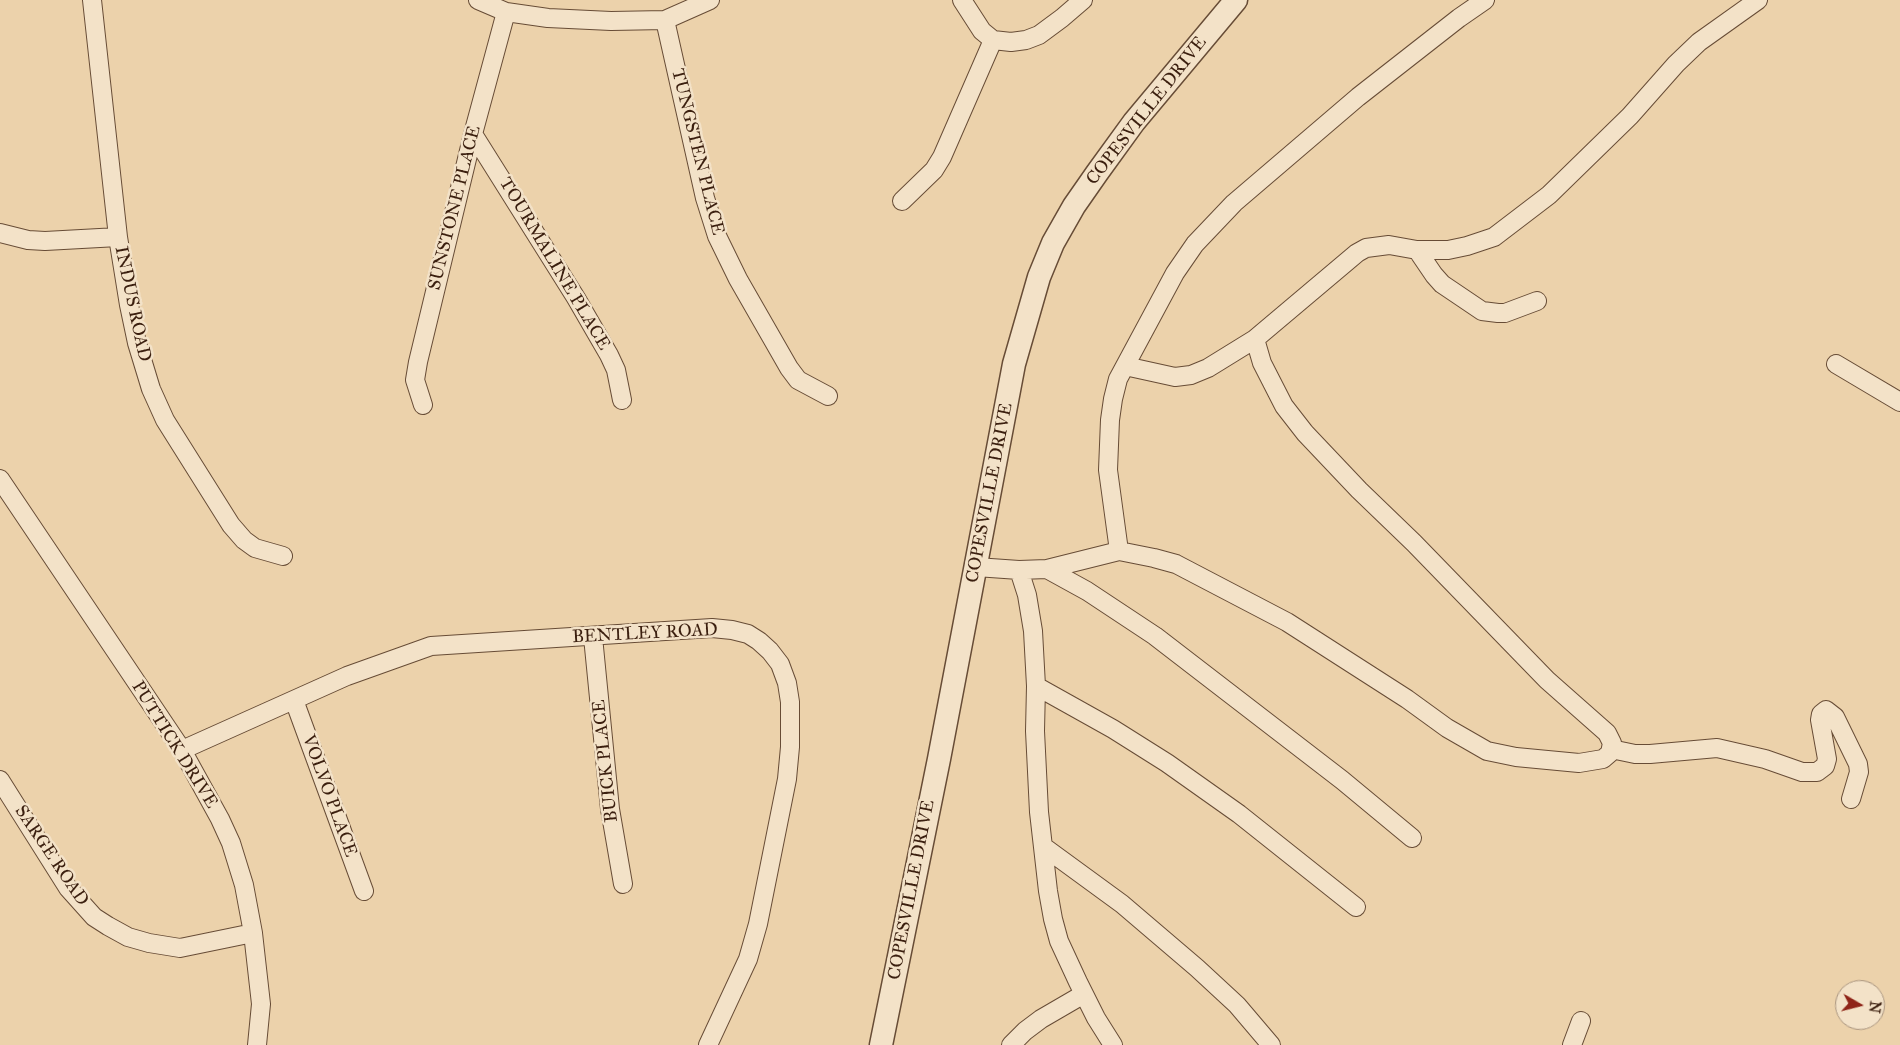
<!DOCTYPE html>
<html>
<head>
<meta charset="utf-8">
<style>
  body { margin:0 }
  #map { position:relative; width:1900px; height:1045px; overflow:hidden; background:#ecd2ab; font-family:"IM FELL Great Primer",serif }
  canvas { display:block }
  .north { position:absolute; left:1835px; top:980px; width:50px; height:50px; box-sizing:border-box; background:#f3e2c8; border:1px solid #a9947e; border-radius:50%; rotate:98deg; font-size:14px; font-weight:700; line-height:20px; text-align:center; color:#3b1f0f }
  .north::after { content:''; display:block; margin:auto; width:18px; height:22px; background:#8f2418; clip-path:polygon(50% 0,100% 100%,50% 72%,0 100%) }
</style>
</head>
<body>
<div id="map">
<canvas width="1900" height="1045"></canvas>
<div class="north">N</div>
</div>
<script>
const g = document.querySelector('canvas').getContext('2d');
g.lineJoin = 'round';
function toPath(rows) {
  const path = new Path2D();
  for (const r of rows) {
    path.moveTo(r[0], r[1]);
    for (let i = 2; i < r.length; i += 2) path.lineTo(r[i], r[i + 1]);
  }
  return path;
}
function stroke(path, color, width, dash) {
  g.strokeStyle = color;
  g.lineWidth = width;
  g.lineCap = dash ? 'butt' : 'round';
  g.setLineDash(dash || []);
  g.stroke(path);
}
function label(font, color, halo, rows, align = 'center') {
  g.font = font + ' "IM FELL Great Primer",serif';
  g.lineWidth = 5;
  g.setLineDash([]);
  g.textBaseline = 'middle';
  g.strokeStyle = halo;
  g.fillStyle = color;
  for (const [text, x, y, turn = 0] of rows) {
    g.save();
    g.translate(x, y);
    g.rotate((+turn || 0) * Math.PI / 180);
    g.textAlign = isNaN(turn) ? turn : align;
    if (halo) g.strokeText(text, 0, 0);
    g.fillText(text, 0, 0);
    g.restore();
  }
}
const minor = toPath([
  [92,0,118,237,129,305,137,343,151,389,165,420,231,525,244,540,255,548,283,556],
  [478,0,506,12,548,18,611,21,665,20,710,0],
  [962,0,982,31,993,40,1011,42,1026,40,1039,35,1062,18,1083,0],
  [665,20,705,198,717,236,738,279,789,368,798,380,828,396],
  [473,134,576,298,609,355,616,370,622,400],
  [902,201,934,170,942,157,993,40],
  [0,233,28,240,45,241,118,237],
  [1417,250,1434,275,1442,284,1482,311,1498,313,1505,313,1537,301],
  [1836,364,1900,402],
  [1125,366,1175,377,1191,375,1208,368,1255,339,1357,253,1366,248,1389,245,1417,250,1448,250,1467,246,1494,237,1549,195,1630,116,1676,64,1699,42,1758,0],
  [423,405,415,380,418,362,473,134,506,12],
  [0,479,182,750,220,819,231,843,244,885,253,933,261,1004,257,1045],
  [1119,551,1154,558,1176,564,1287,622,1407,699,1447,728,1487,751,1516,757,1579,763,1603,759,1610,753,1612,743,1607,733,1547,680,1414,543,1359,490,1305,433,1284,406,1262,363,1255,339],
  [976,567,1019,570,1027,595,1033,631,1036,686,1035,731,1039,812,1048,891,1053,919,1059,941,1078,982,1096,1018,1113,1045],
  [1047,569,1087,591,1155,636,1342,780,1412,838],
  [1019,570,1047,569,1119,551,1108,470,1110,420,1113,399,1118,379,1125,366,1175,273,1195,244,1234,203,1358,97,1459,18,1485,0],
  [593,637,610,809,623,884],
  [1036,686,1113,729,1167,763,1239,814,1356,907],
  [294,700,364,891],
  [1611,749,1635,754,1650,754,1717,748,1765,759,1802,772,1817,772,1825,766,1827,759,1820,720,1821,714,1826,710,1835,717,1858,764,1859,772,1851,799],
  [182,750,347,676,431,646,712,628,732,630,748,634,759,641,770,651,780,664,787,683,790,702,790,747,787,779,758,924,748,959,708,1045],
  [0,780,68,888,94,917,108,926,128,937,149,943,180,948,253,933],
  [1044,847,1122,904,1197,968,1237,1005,1271,1045],
  [1011,1045,1025,1031,1041,1019,1084,994],
  [1572,1045,1581,1021]
]);
const tertiary = toPath([
  [881,1045,939,759,1014,364,1039,277,1053,243,1074,206,1097,173,1134,122,1236,0]
]);
const streetNames = [
  ["COPESVILLE DRIVE",1147,111,-52],
  ["TUNGSTEN PLACE",697,152,76],
  ["SUNSTONE PLACE",455,208,-76],
  ["TOURMALINE PLACE",554,264,59],
  ["INDUS ROAD",132,304,78],
  ["COPESVILLE DRIVE",990,493,-79],
  ["BENTLEY ROAD",645,634,-3],
  ["PUTTICK DRIVE",174,745,58],
  ["BUICK PLACE",606,761,-96],
  ["VOLVO PLACE",329,796,70],
  ["SARGE ROAD",51,856,56],
  ["COPESVILLE DRIVE",912,890,-79]
];
stroke(minor, '#674c36', 20);
stroke(tertiary, '#674c36', 25);
stroke(minor, '#f3e2c8', 18);
stroke(tertiary, '#f3e2c8', 22);
label('18px', '#3b1f0f', '#f3e2c8', streetNames);
</script>
</body>
</html>
